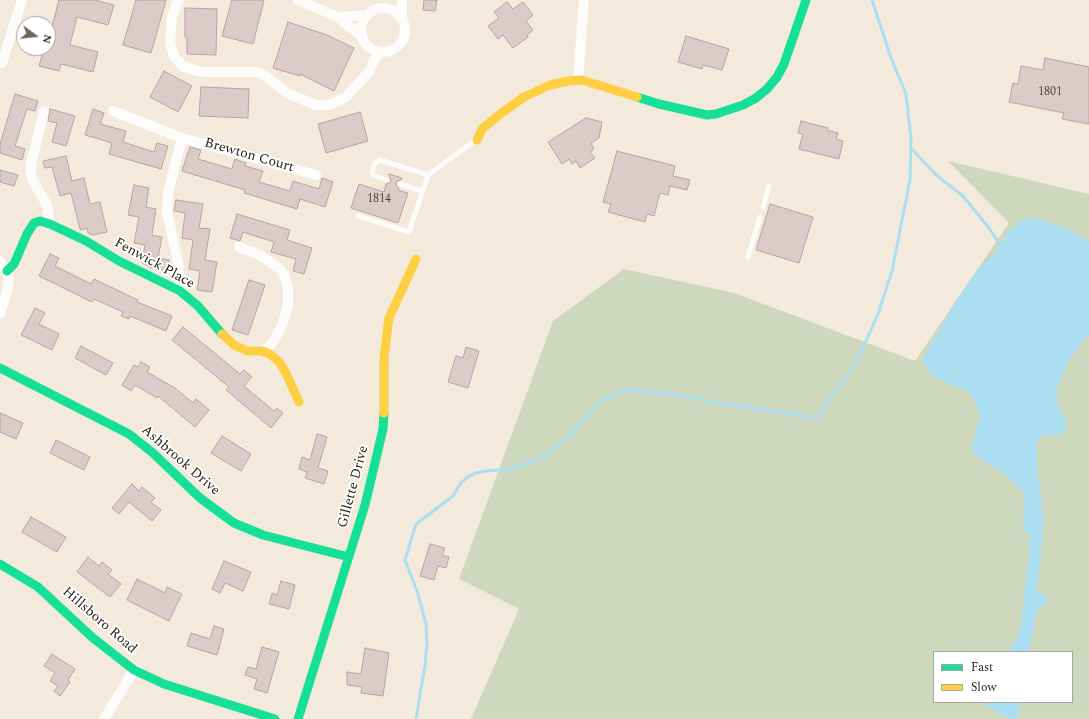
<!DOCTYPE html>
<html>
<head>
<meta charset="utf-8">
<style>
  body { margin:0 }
  #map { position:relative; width:1089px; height:719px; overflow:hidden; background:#f3eadc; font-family:Spectral,serif }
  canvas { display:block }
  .legend { position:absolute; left:933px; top:651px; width:140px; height:52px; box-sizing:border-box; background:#fff; border:1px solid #a9a6a1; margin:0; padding:5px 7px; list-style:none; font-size:12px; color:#272014 }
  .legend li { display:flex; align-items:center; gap:8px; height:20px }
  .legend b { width:20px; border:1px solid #a9a6a1 }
  .north { position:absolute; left:16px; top:16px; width:40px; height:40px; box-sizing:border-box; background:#fff; border:1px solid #a9a6a1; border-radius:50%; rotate:105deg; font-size:11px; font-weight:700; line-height:16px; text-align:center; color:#272014 }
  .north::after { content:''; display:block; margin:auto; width:14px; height:18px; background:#6e675a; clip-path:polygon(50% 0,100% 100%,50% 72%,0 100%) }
</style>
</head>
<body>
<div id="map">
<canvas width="1089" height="719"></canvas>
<ul class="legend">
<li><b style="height:5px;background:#16e098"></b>Fast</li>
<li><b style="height:5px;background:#ffcf43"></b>Slow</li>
</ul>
<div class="north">N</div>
</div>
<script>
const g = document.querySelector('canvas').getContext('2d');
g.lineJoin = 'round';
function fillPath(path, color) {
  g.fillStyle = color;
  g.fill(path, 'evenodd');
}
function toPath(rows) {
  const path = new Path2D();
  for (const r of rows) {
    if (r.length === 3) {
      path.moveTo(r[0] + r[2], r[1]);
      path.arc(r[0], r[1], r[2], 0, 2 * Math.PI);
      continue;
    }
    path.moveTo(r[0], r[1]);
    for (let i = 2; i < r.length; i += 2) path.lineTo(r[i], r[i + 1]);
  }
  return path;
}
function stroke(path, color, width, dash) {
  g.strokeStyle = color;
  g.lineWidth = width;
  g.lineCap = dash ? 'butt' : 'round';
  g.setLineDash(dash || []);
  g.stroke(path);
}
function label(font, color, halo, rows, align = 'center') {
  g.font = font + ' Spectral,serif';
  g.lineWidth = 3.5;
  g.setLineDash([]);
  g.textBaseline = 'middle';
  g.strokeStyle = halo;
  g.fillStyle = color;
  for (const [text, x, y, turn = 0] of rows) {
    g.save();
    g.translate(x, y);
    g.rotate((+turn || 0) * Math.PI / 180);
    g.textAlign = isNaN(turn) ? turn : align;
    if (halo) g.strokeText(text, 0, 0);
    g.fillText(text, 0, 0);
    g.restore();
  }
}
const green = toPath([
  [948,161,1089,194,1089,719,471,719,519,609,459,579,553,321,624,269,734,293,915,361,1009,223],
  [934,652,1072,652,1072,702,934,702]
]);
const water = toPath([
  [1026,217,1046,221,1067,229,1089,242,1089,336,1087,336,1067,364,1056,390,1058,406,1067,420,1064,432,1053,436,1044,434,1037,442,1037,469,1044,519,1037,591,1045,595,1047,604,1037,610,1029,652,1008,652,1020,632,1031,534,1023,532,1024,493,1004,473,983,461,971,450,980,416,970,392,933,377,922,360,955,302,977,270,997,251,1007,233],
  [984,702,1020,702,1017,719,1010,719,985,705]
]);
const stream = toPath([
  [911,148,936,175,963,196,989,228,1001,246,999,248],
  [416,719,425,665,427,644,426,624,417,591,405,560,416,524,453,496,461,483,469,476,476,473,486,471,512,469,543,457,568,438,589,414,603,400,617,392,636,390,672,394,720,403,817,418,857,361,878,314,892,271,910,180,911,139,906,94,891,58,872,0]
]);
const building = toPath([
  [59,0,95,0,114,5,108,25,77,17,70,45,98,52,93,72,61,64,59,71,39,66,44,48,48,48,48,42,59,0],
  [136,0,166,0,151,53,123,45,136,0],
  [232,0,264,0,253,44,222,36,232,0],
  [424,0,437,0,435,11,423,10,424,0],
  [507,2,513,9,523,2,533,15,526,21,533,30,527,35,528,37,513,48,503,35,498,39,488,26,499,18,494,12,507,2],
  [185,8,217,9,216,55,187,54,187,37,185,37,185,8],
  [288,22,327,35,354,48,334,91,300,74,300,76,273,68,288,22],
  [686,36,729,49,722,70,703,65,702,69,678,62,686,36],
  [1045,58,1089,67,1089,124,1062,119,1064,113,1009,102,1013,83,1018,84,1021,66,1043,70,1045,58],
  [164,71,192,86,178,112,150,97,164,71],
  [201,87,249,89,248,118,199,116,201,87],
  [15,94,38,101,35,111,27,109,15,146,25,149,22,160,0,153,0,144,15,94],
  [50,109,75,116,66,146,52,142,57,123,48,121,50,109],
  [93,109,104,113,100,124,126,131,123,142,154,152,157,143,168,146,161,169,109,154,112,143,85,135,93,109],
  [360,112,368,141,326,153,318,124,360,112],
  [586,118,602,122,599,138,591,143,594,149,590,152,595,158,580,168,576,161,572,164,569,159,562,164,548,142,586,118],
  [801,121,828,128,827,130,838,133,836,139,843,141,839,159,799,149,803,134,798,133,801,121],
  [190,147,201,150,198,159,232,169,235,159,246,163,245,166,263,171,259,182,290,191,293,181,319,189,322,178,333,182,325,207,300,199,297,209,244,193,245,190,182,171,190,147],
  [617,151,675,166,673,176,690,180,687,190,670,186,668,195,660,193,654,216,647,214,645,222,608,212,611,204,603,202,617,151],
  [66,156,72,181,84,178,90,204,100,202,107,232,93,235,88,233,87,228,82,230,80,229,71,193,60,196,52,167,45,168,43,161,66,156],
  [0,170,18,175,14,186,0,182,0,170],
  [389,174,402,178,401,180,397,181,396,185,399,188,398,190,408,193,398,223,351,208,359,184,384,192,386,184,389,183,391,181,389,176,389,174],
  [134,185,149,188,146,207,156,209,152,235,162,237,158,258,169,260,167,271,152,268,142,263,145,245,134,243,139,217,128,215,134,185],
  [176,200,203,204,199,228,210,229,205,260,217,262,212,292,197,290,200,271,189,269,193,240,182,238,185,213,174,211,176,200],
  [770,204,813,217,799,263,756,250,770,204],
  [237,214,290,230,287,240,312,248,304,274,293,271,296,259,271,252,274,242,243,232,240,241,230,238,237,214],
  [50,254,59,258,55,266,91,284,94,279,138,300,137,302,172,316,166,331,130,316,129,319,121,316,123,312,94,299,92,302,39,276,50,254],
  [249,280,265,285,248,335,232,330,249,280],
  [35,308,45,313,39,324,59,334,52,350,21,335,35,308],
  [183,327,240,374,244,370,252,377,244,386,274,411,277,408,283,413,271,428,226,390,229,387,172,340,183,327],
  [81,346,113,363,106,375,75,358,81,346],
  [466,347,479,351,468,388,448,382,456,356,463,358,466,347],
  [141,362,150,367,147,372,175,388,193,403,196,399,209,410,195,427,158,396,157,398,135,385,131,391,122,385,134,365,138,367,141,362],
  [0,413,23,423,16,439,0,432,0,413],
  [317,434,327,437,318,468,328,471,324,484,305,478,307,472,299,469,302,457,310,460,317,434],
  [222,436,251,454,241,471,211,453,222,436],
  [56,440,90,457,84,470,50,453,56,440],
  [132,484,139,491,142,487,155,498,151,502,161,510,152,521,129,502,119,514,112,508,132,484],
  [31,517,66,537,57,552,22,532,31,517],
  [430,544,445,548,442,555,449,557,446,568,438,566,434,580,420,576,430,544],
  [88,557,99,566,102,562,112,570,108,574,121,584,110,597,77,572,88,557],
  [224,561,251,572,243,591,225,583,220,593,212,589,224,561],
  [137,579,165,593,167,587,182,594,169,621,127,600,137,579],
  [281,581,295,585,289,609,269,604,272,593,277,595,281,581],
  [214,626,224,629,217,655,187,646,191,633,210,639,214,626],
  [262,647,279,652,267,693,254,689,257,679,245,675,248,667,256,669,262,647],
  [365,648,389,653,383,696,361,693,362,687,347,685,347,672,361,674,365,648],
  [52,654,75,669,68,680,70,682,60,696,54,691,58,686,50,681,55,673,44,666,52,654]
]);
const lane = toPath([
  [387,180,375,176,372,173,374,164,380,160,428,175],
  [400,184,422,191],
  [763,207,769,186],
  [358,216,409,232,428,175,476,140],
  [748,257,760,217]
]);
const street = toPath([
  [179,0,176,6,172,17,170,44,175,58,184,67,203,72,257,72,264,75,289,94,316,105,329,105,336,102,346,97,368,73,379,52],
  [298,0,338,17],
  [383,30,22],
  [402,20,402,0],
  [362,37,338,17,367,15],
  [2,63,22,0],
  [578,80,584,0],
  [44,111,31,164,31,174,33,181,47,205,50,224],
  [113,111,182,138,316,175],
  [239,247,258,254,280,269,284,274,288,287,288,305,283,323,278,334,270,346,262,351],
  [0,261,7,271,9,280,7,291,0,314],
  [180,291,179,267,167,212,168,193,182,138],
  [104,719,134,670]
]);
const fast = toPath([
  [637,97,659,104,707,115,716,114,743,105,756,98,767,89,777,77,784,64,806,0],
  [7,271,14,264,27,234,34,223,40,221,50,224,86,241,119,261,180,291,198,306,222,334],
  [0,368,129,434,153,453,200,498,234,523,263,535,349,557],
  [0,564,38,587,93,638,134,670,164,684,275,719],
  [298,719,365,505,383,429,384,413]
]);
const slow = toPath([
  [477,140,482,129,499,115,524,97,550,85,568,81,582,80,637,97],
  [222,334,234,345,247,351,262,351,270,354,279,362,286,373,299,402],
  [384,413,384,357,389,318,416,259]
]);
const numberNames = [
  ["1801",1050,93],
  ["1814",379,200]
];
const streetNames = [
  ["Brewton Court",249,156,16],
  ["Fenwick Place",154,264,29],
  ["Ashbrook Drive",180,461,41],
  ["Gillette Drive",354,487,-75],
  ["Hillsboro Road",99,621,41]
];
fillPath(green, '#ced8bc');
fillPath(water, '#acdef1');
stroke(stream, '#acdef1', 3);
fillPath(building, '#ddcbca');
stroke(building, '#b1a6a2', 1);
stroke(lane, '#fdfcfa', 5);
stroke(street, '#fdfcfa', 10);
stroke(fast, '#16e098', 9);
stroke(slow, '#ffcf43', 9);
label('12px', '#544b42', null, numberNames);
label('14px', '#272014', '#fff', streetNames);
</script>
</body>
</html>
